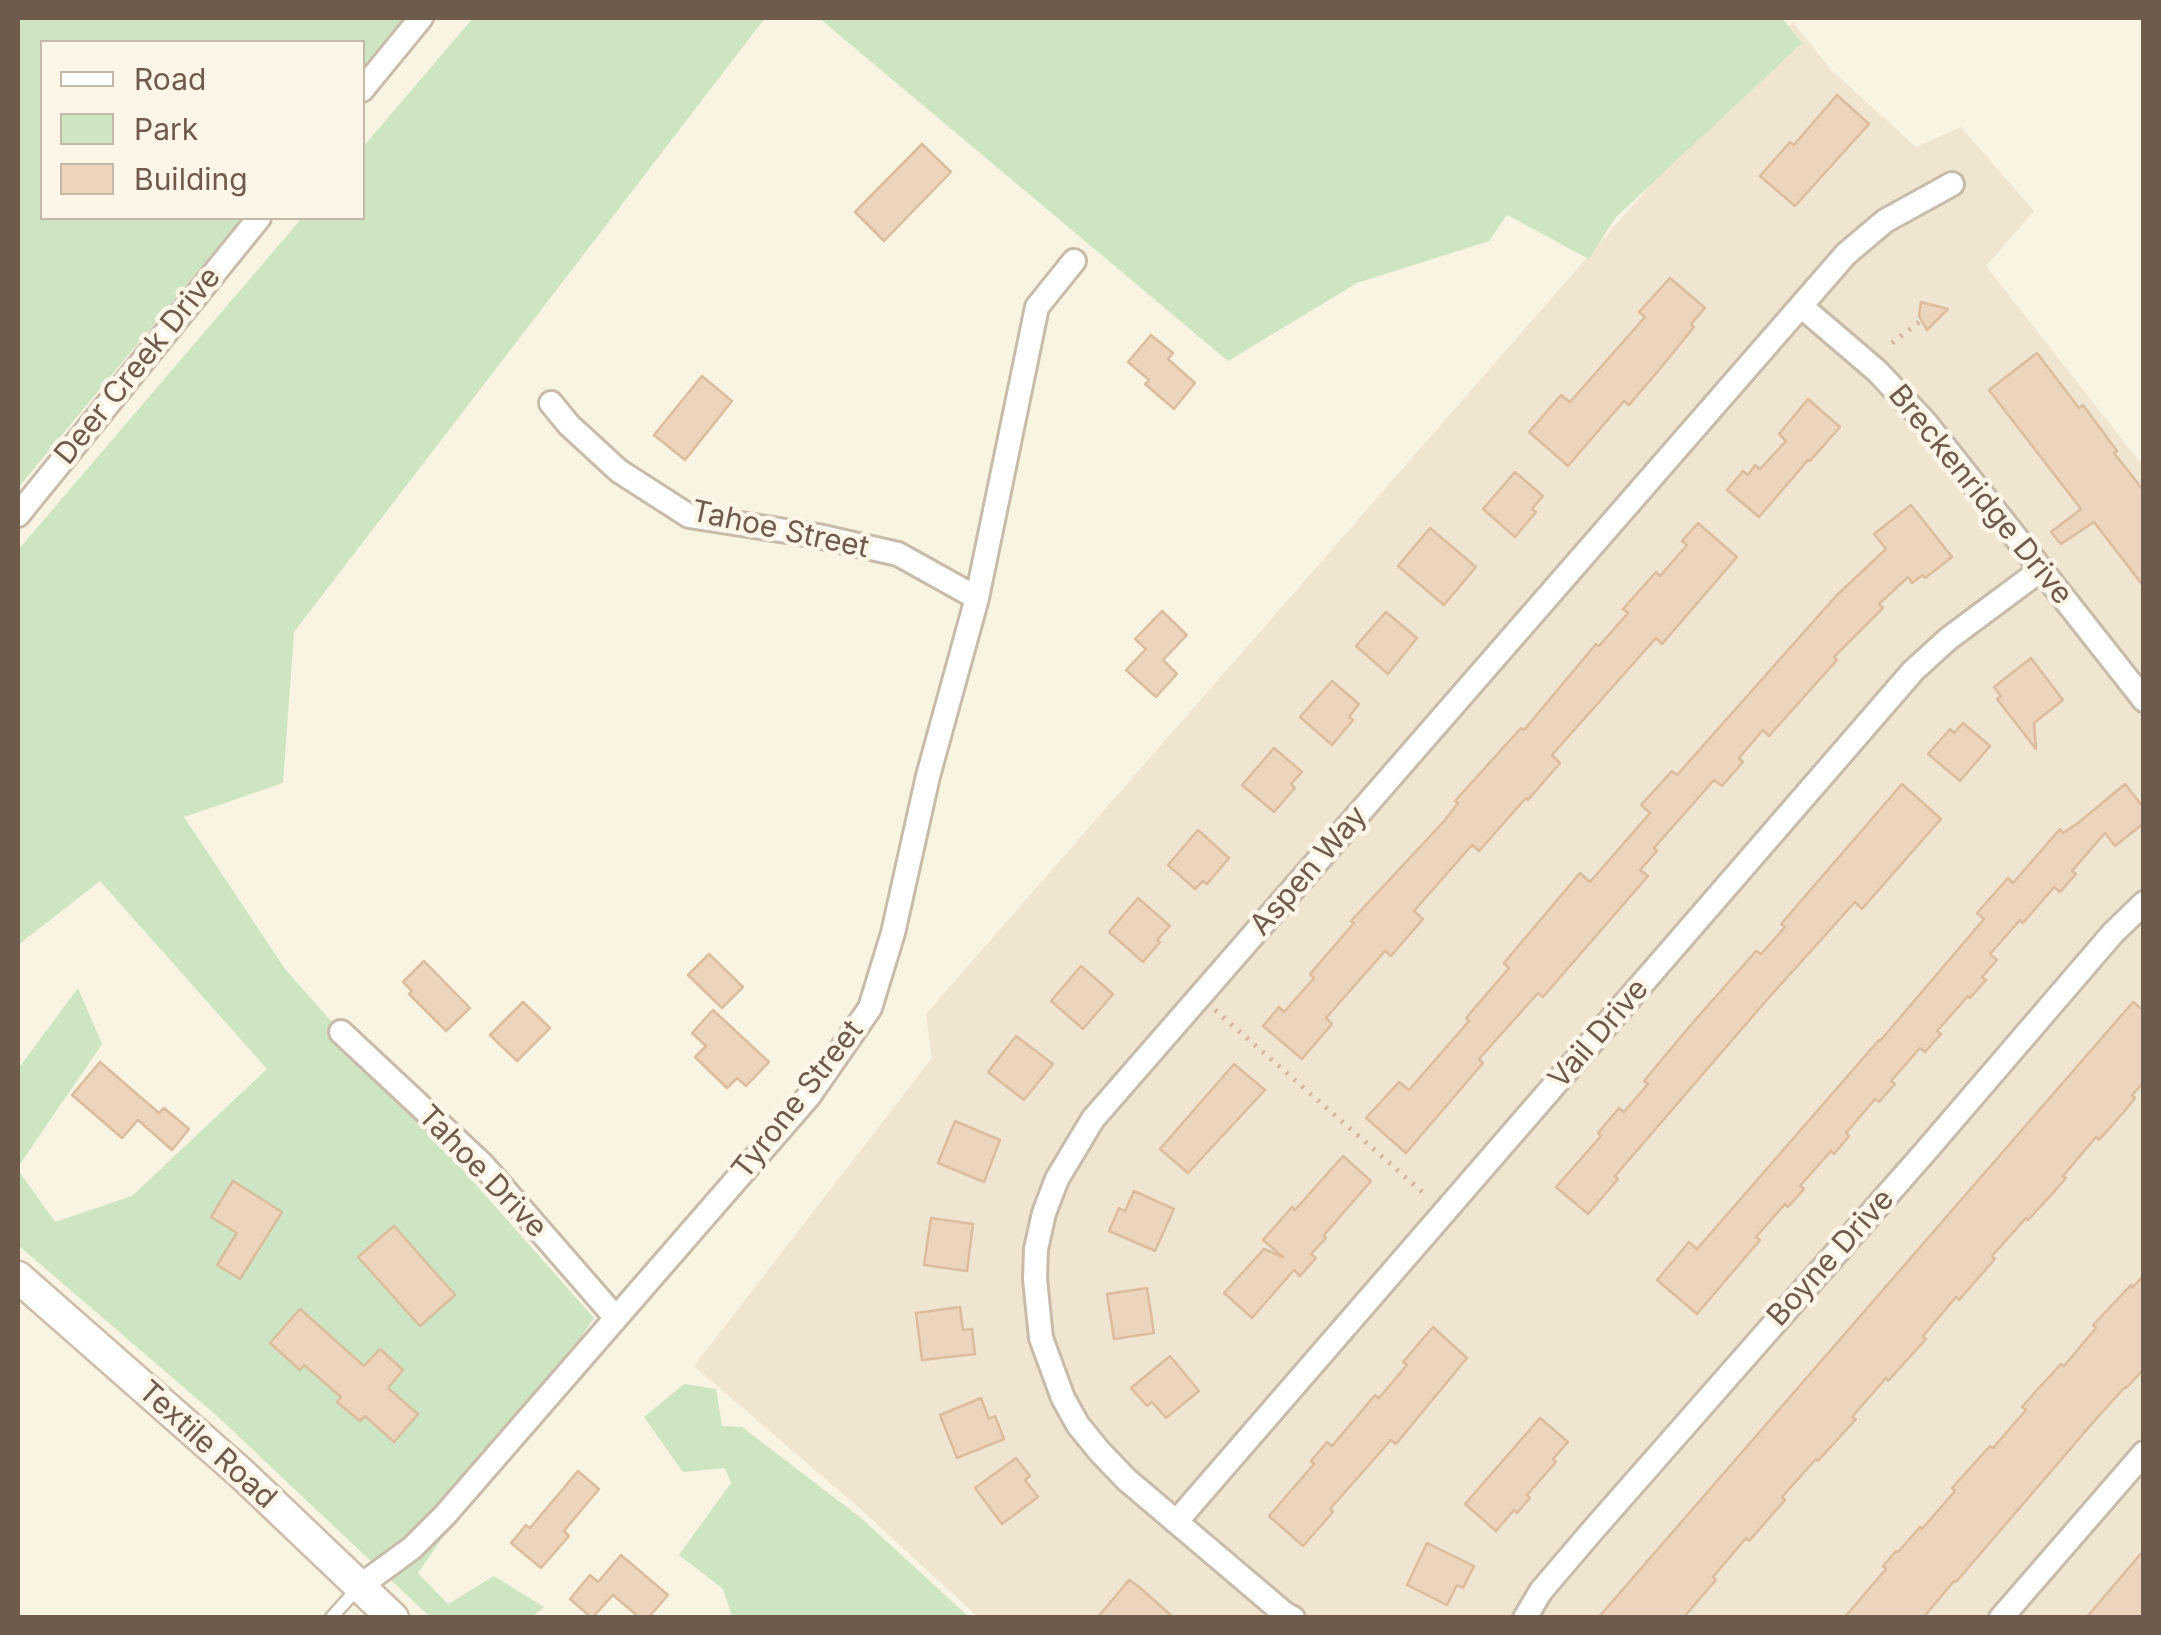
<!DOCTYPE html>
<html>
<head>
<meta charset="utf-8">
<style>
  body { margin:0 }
  #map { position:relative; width:2161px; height:1635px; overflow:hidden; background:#f9f3e2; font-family:Inter,sans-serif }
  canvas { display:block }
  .frame { position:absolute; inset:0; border:20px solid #6e5b4b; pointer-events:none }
  .legend { position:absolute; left:40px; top:40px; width:325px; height:180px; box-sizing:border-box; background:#fdf6e7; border:2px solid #c4b8a9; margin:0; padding:12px 18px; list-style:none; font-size:30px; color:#6e5b4b }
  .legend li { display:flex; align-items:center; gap:20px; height:50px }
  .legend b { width:50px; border:2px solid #c4b8a9 }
</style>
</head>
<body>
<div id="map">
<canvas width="2161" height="1635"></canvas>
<div class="frame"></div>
<ul class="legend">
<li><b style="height:12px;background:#fff"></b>Road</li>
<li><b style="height:28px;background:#cde5c2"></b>Park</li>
<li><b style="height:28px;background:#ecd4bd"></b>Building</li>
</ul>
</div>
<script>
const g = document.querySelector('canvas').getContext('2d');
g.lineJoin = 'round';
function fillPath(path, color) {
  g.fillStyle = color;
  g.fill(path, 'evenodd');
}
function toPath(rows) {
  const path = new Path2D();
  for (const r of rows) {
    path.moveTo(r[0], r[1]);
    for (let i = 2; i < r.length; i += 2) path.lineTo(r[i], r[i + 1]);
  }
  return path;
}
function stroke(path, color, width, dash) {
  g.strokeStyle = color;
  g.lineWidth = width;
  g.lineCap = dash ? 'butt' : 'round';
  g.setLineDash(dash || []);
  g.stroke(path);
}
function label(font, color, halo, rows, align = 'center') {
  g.font = font + ' Inter,sans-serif';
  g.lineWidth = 9;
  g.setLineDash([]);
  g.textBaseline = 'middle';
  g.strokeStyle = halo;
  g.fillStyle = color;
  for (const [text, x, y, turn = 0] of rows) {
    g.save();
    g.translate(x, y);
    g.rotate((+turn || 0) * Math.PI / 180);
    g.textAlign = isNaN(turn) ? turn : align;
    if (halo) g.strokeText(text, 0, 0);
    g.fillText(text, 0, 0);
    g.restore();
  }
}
const residential = toPath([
  [1793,22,1831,70,1916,147,1961,127,2034,211,1986,266,2143,466,2143,1617,978,1617,866,1514,694,1366,932,1058,926,1014]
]);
const green = toPath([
  [18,18,407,18,363,72,362,42,42,42,42,218,242,218,18,488],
  [473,18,765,18,294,632,283,783,184,817,285,969,594,1318,418,1573,448,1604,494,1576,544,1607,532,1617,430,1617,216,1415,18,1245,18,1170,55,1222,132,1196,267,1069,100,881,18,945,18,550,302,218,362,218,363,147],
  [819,18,1782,18,1802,43,1615,218,1589,259,1507,215,1489,241,1357,283,1228,361],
  [78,988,102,1044,18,1167,18,1069],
  [684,1384,716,1389,722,1426,742,1427,861,1518,969,1617,732,1617,723,1589,679,1555,731,1483,725,1468,683,1472,644,1417]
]);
const building = toPath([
  [1837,95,1869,124,1795,206,1760,176,1790,142,1794,145,1837,95],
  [922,144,951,172,884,241,855,212,922,144],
  [1670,278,1705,308,1691,324,1694,327,1659,370,1629,405,1624,401,1568,466,1529,432,1561,395,1570,402,1645,317,1639,312,1670,278],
  [1921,302,1948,309,1927,330,1919,316,1921,302],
  [1151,335,1173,353,1168,359,1195,383,1174,409,1145,384,1149,380,1128,362,1151,335],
  [2037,353,2079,408,2083,405,2117,451,2114,453,2144,491,2144,587,2094,522,2061,544,2051,532,2081,509,1989,390,2037,353],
  [702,376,732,401,685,460,654,435,702,376],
  [1808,399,1840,427,1810,461,1808,460,1759,517,1727,490,1743,471,1748,475,1755,465,1760,469,1786,441,1779,434,1808,399],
  [1515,472,1543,496,1532,509,1536,512,1515,537,1483,509,1515,472],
  [1911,505,1952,557,1925,578,1923,575,1912,583,1908,577,1879,604,1883,608,1834,657,1837,660,1769,736,1763,730,1739,758,1743,762,1722,786,1714,780,1654,848,1657,851,1640,870,1648,876,1543,997,1538,993,1479,1059,1483,1063,1406,1153,1366,1118,1399,1082,1409,1090,1469,1021,1466,1018,1509,968,1504,963,1580,873,1590,882,1650,813,1641,805,1672,771,1677,775,1836,596,1886,549,1874,534,1911,505],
  [1698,523,1737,557,1662,644,1656,638,1552,755,1560,763,1528,800,1526,798,1479,851,1472,845,1414,911,1423,919,1391,956,1385,951,1326,1018,1332,1024,1302,1059,1263,1026,1279,1007,1284,1012,1314,978,1310,974,1354,923,1351,921,1445,820,1458,803,1455,801,1473,781,1521,728,1524,730,1596,644,1599,646,1628,613,1623,609,1656,572,1660,576,1687,545,1682,541,1698,523],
  [1430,528,1476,567,1444,605,1398,566,1430,528],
  [1162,611,1187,635,1163,660,1177,674,1156,697,1126,670,1146,649,1135,639,1162,611],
  [1386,612,1417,638,1388,674,1356,646,1386,612],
  [2031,658,2063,700,2034,723,2036,749,1997,699,2001,696,1994,687,2031,658],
  [1332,681,1359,704,1349,717,1353,720,1332,745,1300,717,1332,681],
  [1963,723,1990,746,1960,781,1928,754,1950,729,1954,733,1963,723],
  [1274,748,1302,772,1291,784,1295,788,1274,812,1242,785,1274,748],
  [1902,784,1941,819,1862,909,1855,902,1765,1002,1615,1176,1618,1179,1588,1214,1556,1187,1601,1136,1598,1133,1619,1108,1624,1112,1648,1084,1644,1081,1689,1027,1756,951,1761,954,1785,927,1781,924,1902,784],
  [2125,784,2144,808,2144,823,2115,846,2105,833,2072,871,2076,874,2060,892,2054,887,2023,923,2020,920,1990,954,1997,960,1982,977,1986,980,1970,998,1968,996,1937,1031,1941,1034,1925,1052,1920,1048,1891,1081,1895,1084,1879,1102,1875,1099,1846,1133,1849,1136,1834,1154,1831,1151,1800,1186,1804,1189,1788,1207,1785,1204,1756,1237,1760,1240,1697,1314,1657,1280,1689,1242,1697,1249,1879,1040,1880,1041,1984,919,1977,913,2008,878,2013,883,2060,829,2063,833,2078,823,2125,784],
  [1198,830,1229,858,1207,884,1203,881,1195,889,1168,865,1198,830],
  [1138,898,1170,926,1157,940,1160,942,1143,962,1109,932,1138,898],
  [709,954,743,987,722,1008,688,975,709,954],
  [424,961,470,1008,446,1031,409,994,412,991,403,982,424,961],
  [1081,966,1113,994,1083,1029,1051,1001,1081,966],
  [523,1002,550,1028,517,1061,490,1035,523,1002],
  [2133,1002,2144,1011,2144,1082,2132,1095,2135,1098,2123,1113,2099,1140,2096,1137,2063,1176,2066,1178,2053,1193,2028,1220,2026,1218,1992,1256,1995,1259,1959,1300,1956,1297,1923,1336,1926,1339,1888,1381,1886,1378,1852,1417,1856,1419,1818,1461,1816,1459,1782,1497,1785,1500,1749,1541,1746,1538,1713,1577,1716,1580,1683,1618,1598,1618,2133,1002],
  [713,1010,769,1062,746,1086,737,1078,727,1088,695,1057,706,1046,692,1033,713,1010],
  [1016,1036,1053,1064,1024,1100,988,1072,1016,1036],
  [100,1062,159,1113,164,1108,189,1129,172,1150,138,1120,122,1138,72,1095,100,1062],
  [1234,1064,1265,1090,1188,1173,1160,1149,1234,1064],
  [955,1121,1000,1140,984,1182,938,1163,955,1121],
  [1343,1156,1371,1181,1324,1235,1326,1238,1311,1254,1316,1258,1300,1276,1294,1270,1252,1318,1224,1293,1264,1249,1283,1257,1263,1240,1292,1207,1295,1210,1343,1156],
  [233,1181,282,1212,240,1279,217,1265,237,1233,211,1217,233,1181],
  [1134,1191,1174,1209,1155,1251,1109,1231,1119,1208,1125,1211,1134,1191],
  [931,1218,973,1224,967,1271,924,1265,931,1218],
  [394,1226,455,1295,420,1326,358,1257,394,1226],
  [2144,1275,2144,1369,2126,1388,2125,1387,2096,1419,1956,1582,1954,1581,1923,1618,1844,1618,1886,1569,1883,1566,1896,1551,1898,1552,1920,1527,1922,1529,1955,1491,1952,1488,1990,1446,1993,1448,2026,1410,2022,1407,2036,1391,2061,1364,2064,1366,2096,1328,2093,1325,2131,1285,2133,1287,2144,1275],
  [1147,1288,1154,1333,1114,1339,1107,1294,1147,1288],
  [960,1307,963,1330,972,1329,975,1354,922,1360,916,1313,960,1307],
  [300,1309,364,1366,380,1349,403,1370,388,1388,418,1414,394,1442,365,1416,360,1421,337,1402,341,1397,304,1365,300,1370,270,1343,300,1309],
  [1433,1327,1467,1358,1396,1444,1391,1440,1330,1509,1333,1512,1303,1546,1269,1516,1314,1464,1311,1461,1327,1442,1332,1446,1375,1395,1379,1398,1407,1365,1403,1362,1433,1327],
  [1170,1356,1199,1391,1166,1418,1152,1402,1147,1406,1131,1388,1170,1356],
  [981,1398,989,1419,995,1416,1004,1439,957,1458,940,1415,981,1398],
  [1540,1418,1568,1442,1553,1459,1556,1462,1527,1495,1530,1498,1517,1513,1514,1510,1496,1531,1465,1504,1540,1418],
  [1016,1458,1030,1476,1025,1480,1038,1497,1002,1524,975,1488,1016,1458],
  [578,1471,599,1489,564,1531,569,1536,541,1568,511,1543,526,1525,530,1528,578,1471],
  [1427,1543,1474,1566,1463,1588,1457,1585,1447,1605,1407,1585,1427,1543],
  [2144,1550,2144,1618,2086,1618,2144,1550],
  [621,1555,668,1595,648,1618,640,1618,613,1595,592,1618,570,1599,590,1575,598,1582,621,1555],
  [1129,1580,1138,1586,1174,1618,1097,1618,1129,1580]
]);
const path = toPath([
  [1892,343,1922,320],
  [1215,1010,1428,1197]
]);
const lane = toPath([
  [331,1618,357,1589]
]);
const street = toPath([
  [362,90,421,18],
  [1801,306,1877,371,1925,422,2144,700],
  [551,403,569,425,619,471,689,516,818,536,898,554,977,598],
  [18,515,259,218],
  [341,1032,482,1164,616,1318],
  [1176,1522,1913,671,1948,639,2042,569],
  [360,1586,412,1548,445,1515,809,1096,870,1008,893,933,928,776,977,598,1037,307,1074,261],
  [1293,1618,1285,1614,1127,1480,1100,1452,1078,1425,1063,1398,1041,1338,1035,1279,1036,1249,1044,1213,1057,1179,1093,1119,1846,254,1885,221,1952,184],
  [1525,1618,1541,1591,1593,1530,1925,1152,2113,933,2144,903],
  [2001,1618,2144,1453]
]);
const secondary = toPath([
  [18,1277,242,1474,393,1618]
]);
const streetNames = [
  ["Deer Creek Drive",138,366,-51],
  ["Breckenridge Drive",1980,495,51],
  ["Tahoe Street",780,530,12],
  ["Aspen Way",1309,871,-49],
  ["Vail Drive",1599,1034,-49],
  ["Tyrone Street",798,1100,-52],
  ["Tahoe Drive",482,1172,46],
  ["Boyne Drive",1831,1258,-48],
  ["Textile Road",207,1445,42]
];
fillPath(residential, '#f0e5d1');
fillPath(green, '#cde5c2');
fillPath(building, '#ecd4bd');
stroke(building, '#dcbc9f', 2.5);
stroke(lane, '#c8bbaa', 16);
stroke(street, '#c8bbaa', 28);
stroke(secondary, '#cebdab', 35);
stroke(path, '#d0b8a0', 5, [2.5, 8]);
stroke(lane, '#fff', 11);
stroke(street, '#fff', 22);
stroke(secondary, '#fff', 30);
label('30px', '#6e5b4b', '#fdf6e7', streetNames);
</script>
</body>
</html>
